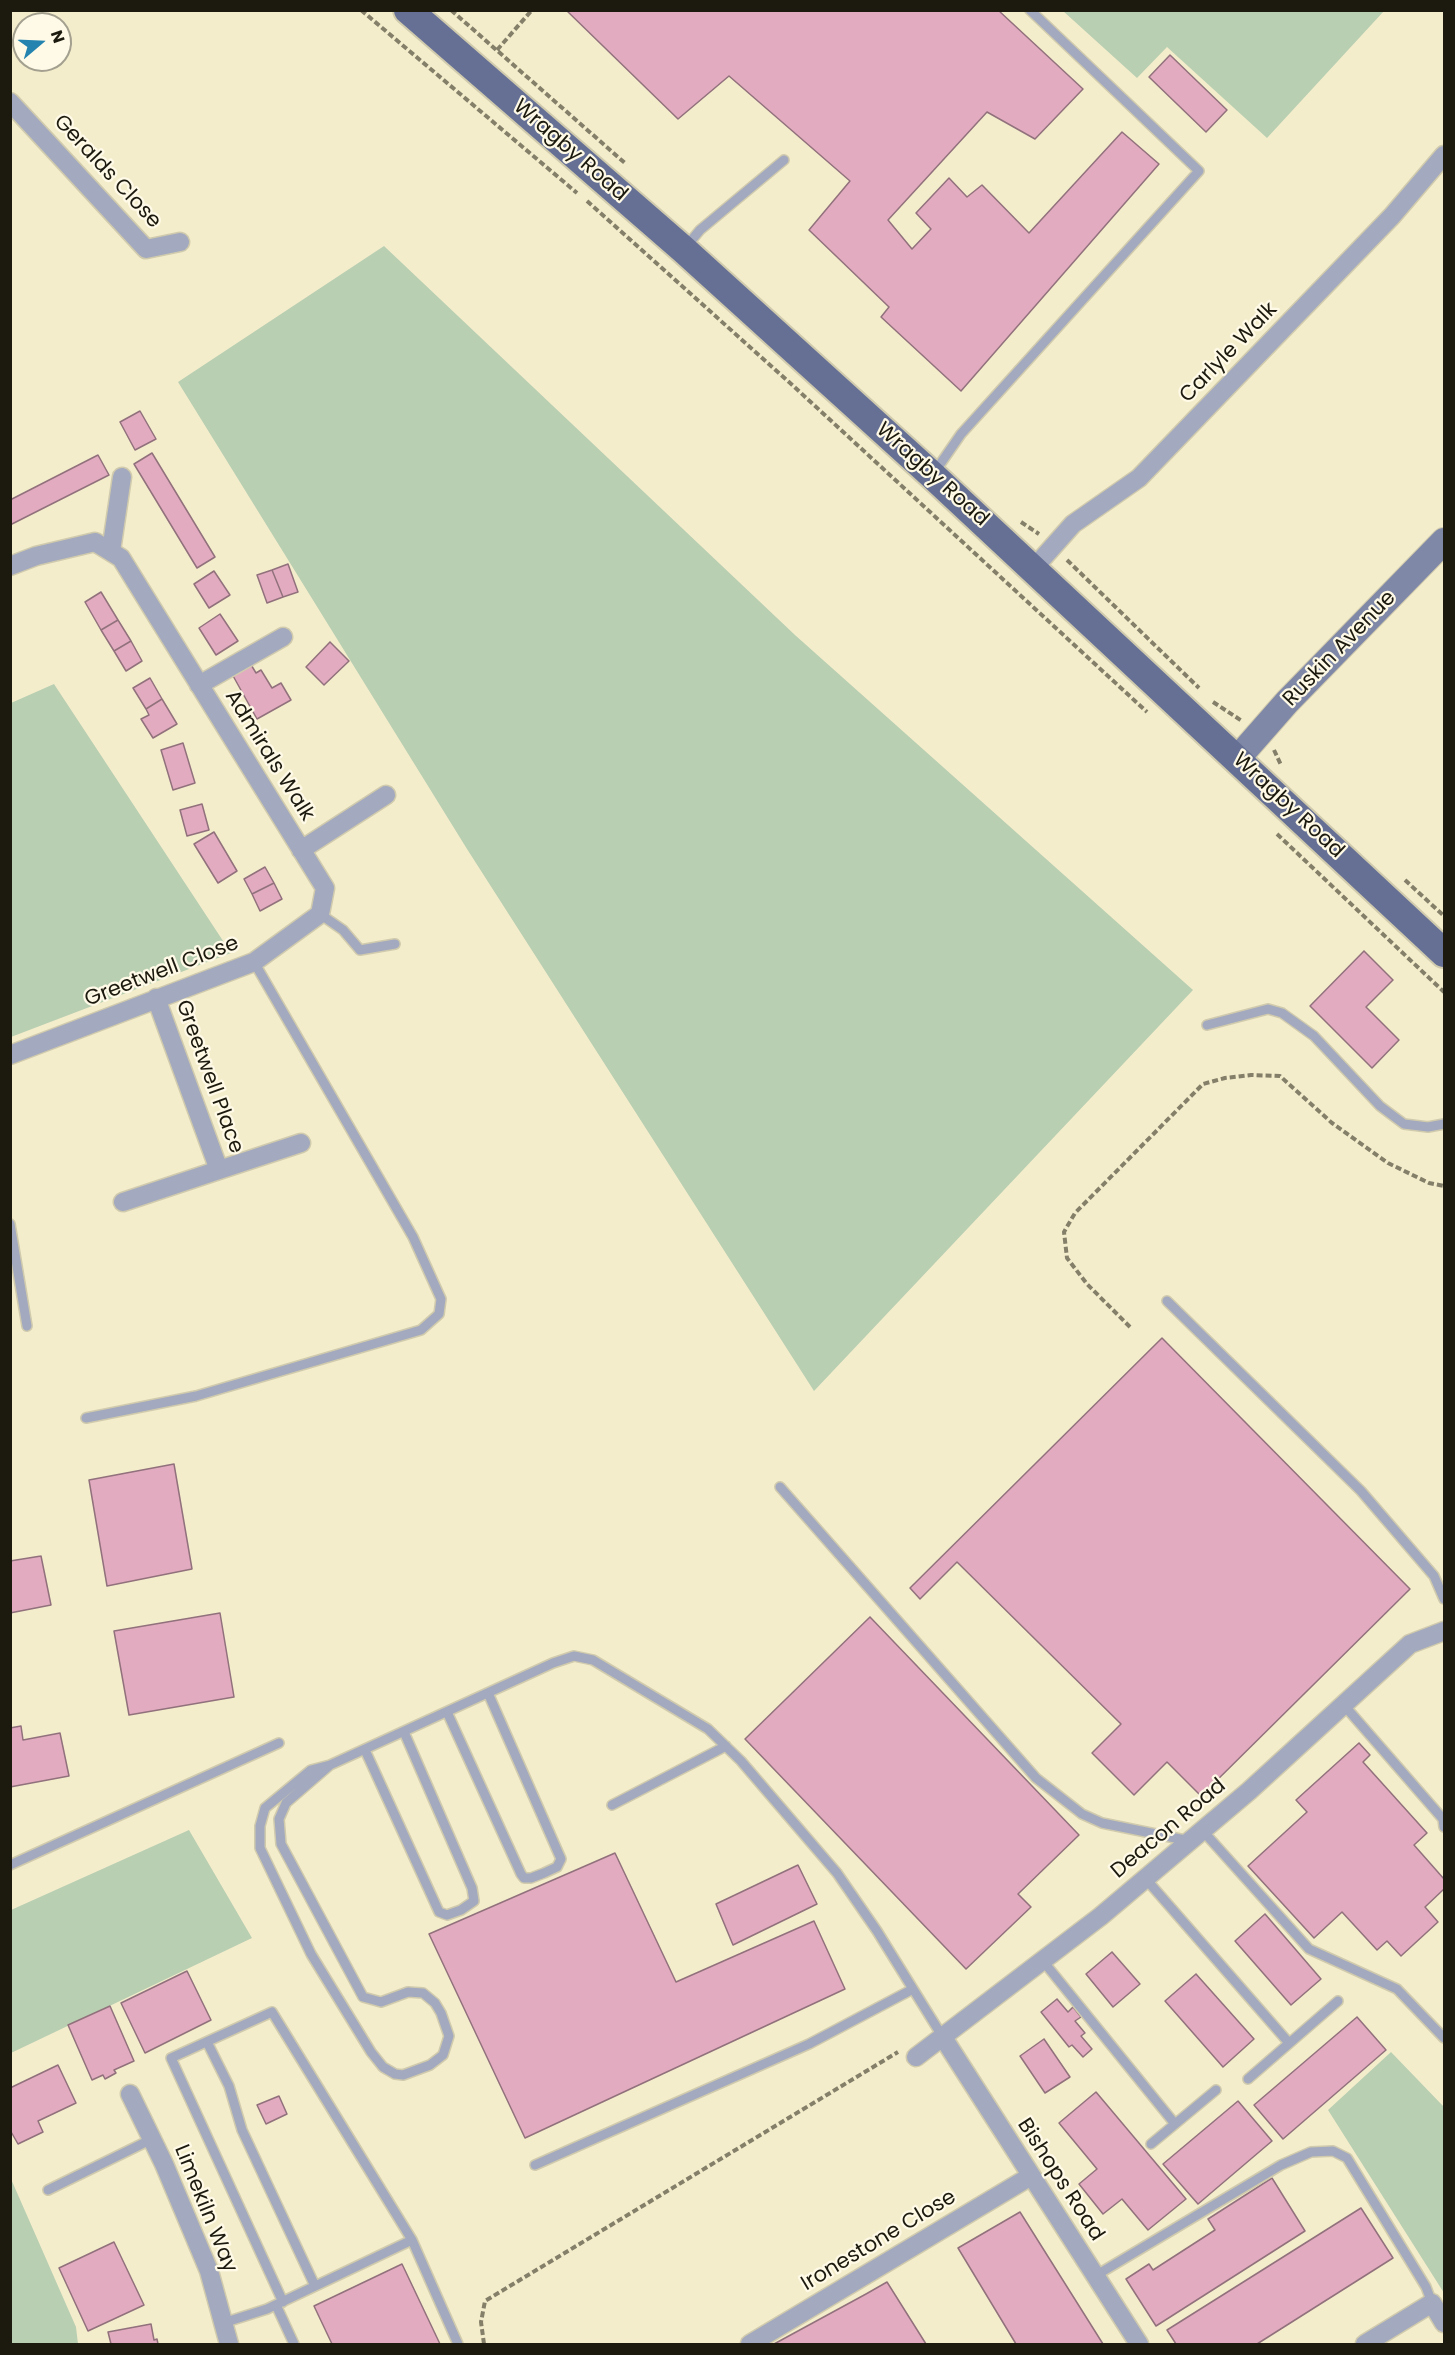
<!DOCTYPE html>
<html>
<head>
<meta charset="utf-8">
<style>
  body { margin:0 }
  #map { position:relative; width:1455px; height:2355px; overflow:hidden; background:#f4edcc; font-family:Poppins,sans-serif }
  canvas { display:block }
  .frame { position:absolute; inset:0; border:12px solid #1c1a0e; pointer-events:none }
  .north { position:absolute; left:12px; top:12px; width:60px; height:60px; box-sizing:border-box; background:#fefae7; border:2px solid #a4a090; border-radius:50%; rotate:71deg; font-size:16px; font-weight:700; line-height:24px; text-align:center; color:#1c1a0e }
  .north::after { content:''; display:block; margin:auto; width:21px; height:27px; background:#2483af; clip-path:polygon(50% 0,100% 100%,50% 72%,0 100%) }
</style>
</head>
<body>
<div id="map">
<canvas width="1455" height="2355"></canvas>
<div class="frame"></div>
<div class="north">N</div>
</div>
<script>
const g = document.querySelector('canvas').getContext('2d');
g.lineJoin = 'round';
function fillPath(path, color) {
  g.fillStyle = color;
  g.fill(path, 'evenodd');
}
function toPath(rows) {
  const path = new Path2D();
  for (const r of rows) {
    path.moveTo(r[0], r[1]);
    for (let i = 2; i < r.length; i += 2) path.lineTo(r[i], r[i + 1]);
  }
  return path;
}
function stroke(path, color, width, dash) {
  g.strokeStyle = color;
  g.lineWidth = width;
  g.lineCap = dash ? 'butt' : 'round';
  g.setLineDash(dash || []);
  g.stroke(path);
}
function label(font, color, halo, rows, align = 'center') {
  g.font = font + ' Poppins,sans-serif';
  g.lineWidth = 4.5;
  g.setLineDash([]);
  g.textBaseline = 'middle';
  g.strokeStyle = halo;
  g.fillStyle = color;
  for (const [text, x, y, turn = 0] of rows) {
    g.save();
    g.translate(x, y);
    g.rotate((+turn || 0) * Math.PI / 180);
    g.textAlign = isNaN(turn) ? turn : align;
    if (halo) g.strokeText(text, 0, 0);
    g.fillText(text, 0, 0);
    g.restore();
  }
}
const green = toPath([
  [1063,11,1384,11,1267,138,1167,47,1137,78],
  [384,246,795,635,1193,990,814,1391,467,849,178,382],
  [54,684,231,953,11,1037,11,703],
  [189,1830,252,1938,11,2053,11,1910],
  [1391,2052,1444,2107,1444,2293,1328,2110],
  [11,2179,76,2327,78,2344,11,2344]
]);
const building = toPath([
  [566,10,998,10,1083,89,1035,139,987,112,888,220,912,249,931,229,916,213,949,178,967,197,982,185,1029,233,1122,132,1159,164,961,391,881,317,889,307,809,230,850,181,729,76,678,119,566,10],
  [1170,55,1227,110,1206,132,1149,77,1170,55],
  [140,411,156,439,135,450,120,422,140,411],
  [152,453,215,557,197,568,134,464,152,453],
  [98,455,109,475,10,525,10,500,98,455],
  [288,564,298,592,283,597,272,570,288,564],
  [272,570,283,597,267,603,257,575,272,570],
  [214,571,230,595,209,608,194,584,214,571],
  [101,592,118,620,101,630,85,602,101,592],
  [220,614,238,641,216,655,199,628,220,614],
  [118,620,131,641,114,651,101,630,118,620],
  [131,641,142,661,126,671,114,651,131,641],
  [330,642,349,661,324,685,306,667,330,642],
  [250,663,256,673,261,670,272,688,281,683,291,700,257,719,232,674,250,663],
  [150,678,162,699,146,709,133,688,150,678],
  [162,699,177,724,153,738,141,719,149,715,146,709,162,699],
  [183,743,195,783,173,790,161,750,183,743],
  [202,804,209,830,187,836,180,810,202,804],
  [214,832,237,871,218,883,194,844,214,832],
  [265,867,274,883,252,894,244,879,265,867],
  [274,883,282,899,260,911,252,894,274,883],
  [1364,951,1393,980,1366,1007,1399,1040,1372,1068,1310,1006,1364,951],
  [1162,1338,1410,1589,1201,1796,1167,1762,1134,1795,1092,1753,1121,1724,957,1562,920,1599,910,1588,1162,1338],
  [174,1464,192,1569,107,1586,89,1480,174,1464],
  [41,1556,51,1605,10,1613,10,1561,41,1556],
  [220,1613,234,1697,129,1715,114,1631,220,1613],
  [870,1617,1079,1835,1018,1894,1031,1907,966,1969,745,1739,870,1617],
  [21,1726,23,1740,60,1733,69,1776,10,1787,10,1728,21,1726],
  [1359,1743,1370,1755,1363,1762,1427,1833,1414,1845,1444,1879,1444,1889,1425,1907,1438,1922,1401,1956,1387,1941,1377,1950,1342,1912,1314,1938,1248,1866,1307,1812,1296,1800,1359,1743],
  [615,1853,676,1982,814,1921,845,1989,525,2138,429,1934,615,1853],
  [798,1865,817,1904,733,1945,716,1904,798,1865],
  [1265,1914,1321,1979,1291,2005,1235,1941,1265,1914],
  [1112,1952,1140,1984,1113,2007,1086,1974,1112,1952],
  [187,1971,211,2020,145,2053,121,2003,187,1971],
  [1196,1974,1254,2039,1223,2067,1165,2001,1196,1974],
  [1057,1999,1068,2012,1073,2007,1081,2017,1075,2021,1085,2033,1081,2036,1092,2049,1083,2057,1072,2045,1069,2047,1041,2012,1057,1999],
  [110,2006,134,2061,114,2070,116,2073,105,2079,103,2075,92,2080,68,2025,110,2006],
  [1357,2017,1386,2050,1283,2139,1254,2105,1357,2017],
  [1044,2039,1070,2077,1045,2093,1020,2056,1044,2039],
  [58,2065,76,2103,38,2121,43,2132,18,2144,10,2130,10,2088,58,2065],
  [1096,2092,1186,2199,1148,2230,1122,2199,1103,2214,1079,2184,1097,2169,1059,2123,1096,2092],
  [279,2096,287,2114,266,2124,257,2105,279,2096],
  [1238,2101,1272,2141,1198,2204,1163,2164,1238,2101],
  [1272,2178,1305,2231,1156,2326,1126,2279,1149,2264,1153,2270,1215,2230,1208,2219,1272,2178],
  [1361,2208,1393,2258,1257,2344,1176,2344,1167,2330,1361,2208],
  [1020,2212,1103,2344,1016,2344,958,2248,1020,2212],
  [114,2242,144,2305,88,2331,59,2268,114,2242],
  [402,2264,440,2344,332,2344,314,2306,402,2264],
  [887,2282,926,2344,774,2344,866,2294,887,2282],
  [151,2324,154,2340,157,2339,158,2344,111,2344,108,2332,151,2324]
]);
const path = toPath([
  [361,10,577,193],
  [451,10,626,164],
  [497,50,532,10],
  [587,201,789,382,1147,712],
  [1021,522,1039,534],
  [1067,560,1199,688],
  [1213,702,1242,721],
  [1274,750,1281,765],
  [1277,834,1444,992],
  [1405,880,1444,916],
  [1130,1327,1087,1284,1067,1258,1064,1232,1075,1213,1203,1084,1225,1078,1251,1075,1280,1076,1332,1123,1388,1163,1429,1183,1444,1186],
  [484,2344,481,2322,485,2301,898,2052]
]);
const service = toPath([
  [685,248,700,230,784,160],
  [934,473,961,434,1199,171,1030,10],
  [320,914,343,930,360,950,395,944],
  [1207,1025,1268,1009,1282,1013,1314,1036,1380,1106,1404,1124,1428,1127,1444,1124],
  [10,1224,27,1326],
  [1167,1301,1361,1491,1434,1576,1444,1599],
  [86,1418,196,1396,421,1330,439,1314,441,1299,413,1237,254,962],
  [780,1487,1036,1778,1082,1814,1102,1823,1190,1841],
  [1343,1704,1443,1819,1444,1827],
  [447,1712,521,1874,524,1878,531,1878,544,1873,557,1867,561,1859,488,1693],
  [365,1750,439,1912,447,1915,461,1910,474,1901,472,1888,404,1732],
  [330,1765,286,1803,279,1819,281,1844,363,1997,381,2002,408,1992,423,1993,435,2003,441,2013,449,2036,443,2055,430,2065,403,2075,395,2074,383,2067,371,2052,311,1954,260,1848,260,1826,265,1808,311,1770,330,1765,553,1663,574,1656,593,1660,708,1729,741,1761,837,1873,877,1931,944,2039],
  [612,1805,726,1746],
  [1202,1830,1309,1949,1397,1989,1444,2038],
  [10,1865,279,1743],
  [1145,1878,1289,2043],
  [1043,1961,1175,2124],
  [207,2042,229,2086,242,2130,315,2286],
  [1248,2079,1338,2001],
  [1151,2144,1216,2090],
  [535,2165,809,2044,913,1989],
  [48,2190,152,2139],
  [1095,2276,1281,2165,1311,2152,1333,2151,1347,2158,1426,2287,1432,2303],
  [283,2302,171,2058,272,2012,412,2240,458,2344],
  [276,2305,294,2344],
  [223,2323,267,2309,412,2240]
]);
const minor = toPath([
  [10,102,146,249,180,242],
  [111,551,122,477],
  [10,566,36,556,95,542,121,558,325,888,320,914,254,962,10,1055],
  [1033,569,1073,524,1139,478,1392,216,1444,155],
  [199,685,283,637],
  [301,850,386,795],
  [156,998,219,1170,301,1143],
  [123,1202,219,1170],
  [944,2039,1139,2344],
  [916,2057,1101,1916,1249,1791,1410,1644,1444,1631],
  [130,2094,164,2164,209,2271,229,2344],
  [750,2344,1031,2176],
  [1365,2344,1432,2303,1444,2323]
]);
const secondary = toPath([
  [1237,759,1287,702,1444,541]
]);
const primary = toPath([
  [408,10,684,250,932,475,1444,953]
]);
const streetNames = [
  ["Wragby Road",570,151,41],
  ["Geralds Close",107,172,47],
  ["Carlyle Walk",1229,353,-46],
  ["Wragby Road",932,475,42],
  ["Ruskin Avenue",1340,649,-46],
  ["Admirals Walk",269,756,58],
  ["Wragby Road",1288,806,43],
  ["Greetwell Close",162,972,-21],
  ["Greetwell Place",209,1077,70],
  ["Deacon Road",1169,1829,-40],
  ["Bishops Road",1060,2180,57],
  ["Limekiln Way",205,2209,68],
  ["Ironestone Close",879,2241,-31]
];
fillPath(green, '#b9cfb2');
fillPath(building, '#e2abbf');
stroke(building, '#91717c', 1.5);
stroke(service, '#d1cbae', 12);
stroke(minor, '#d1cbae', 21);
stroke(secondary, '#d1cbae', 28);
stroke(primary, '#d1cbae', 32);
stroke(path, '#847f69', 4, [6, 3]);
stroke(service, '#a3a9be', 9);
stroke(minor, '#a3a9be', 18);
stroke(secondary, '#7f88a6', 26);
stroke(primary, '#667095', 28);
label('21px', '#1c1a0e', '#fefae7', streetNames);
</script>
</body>
</html>
